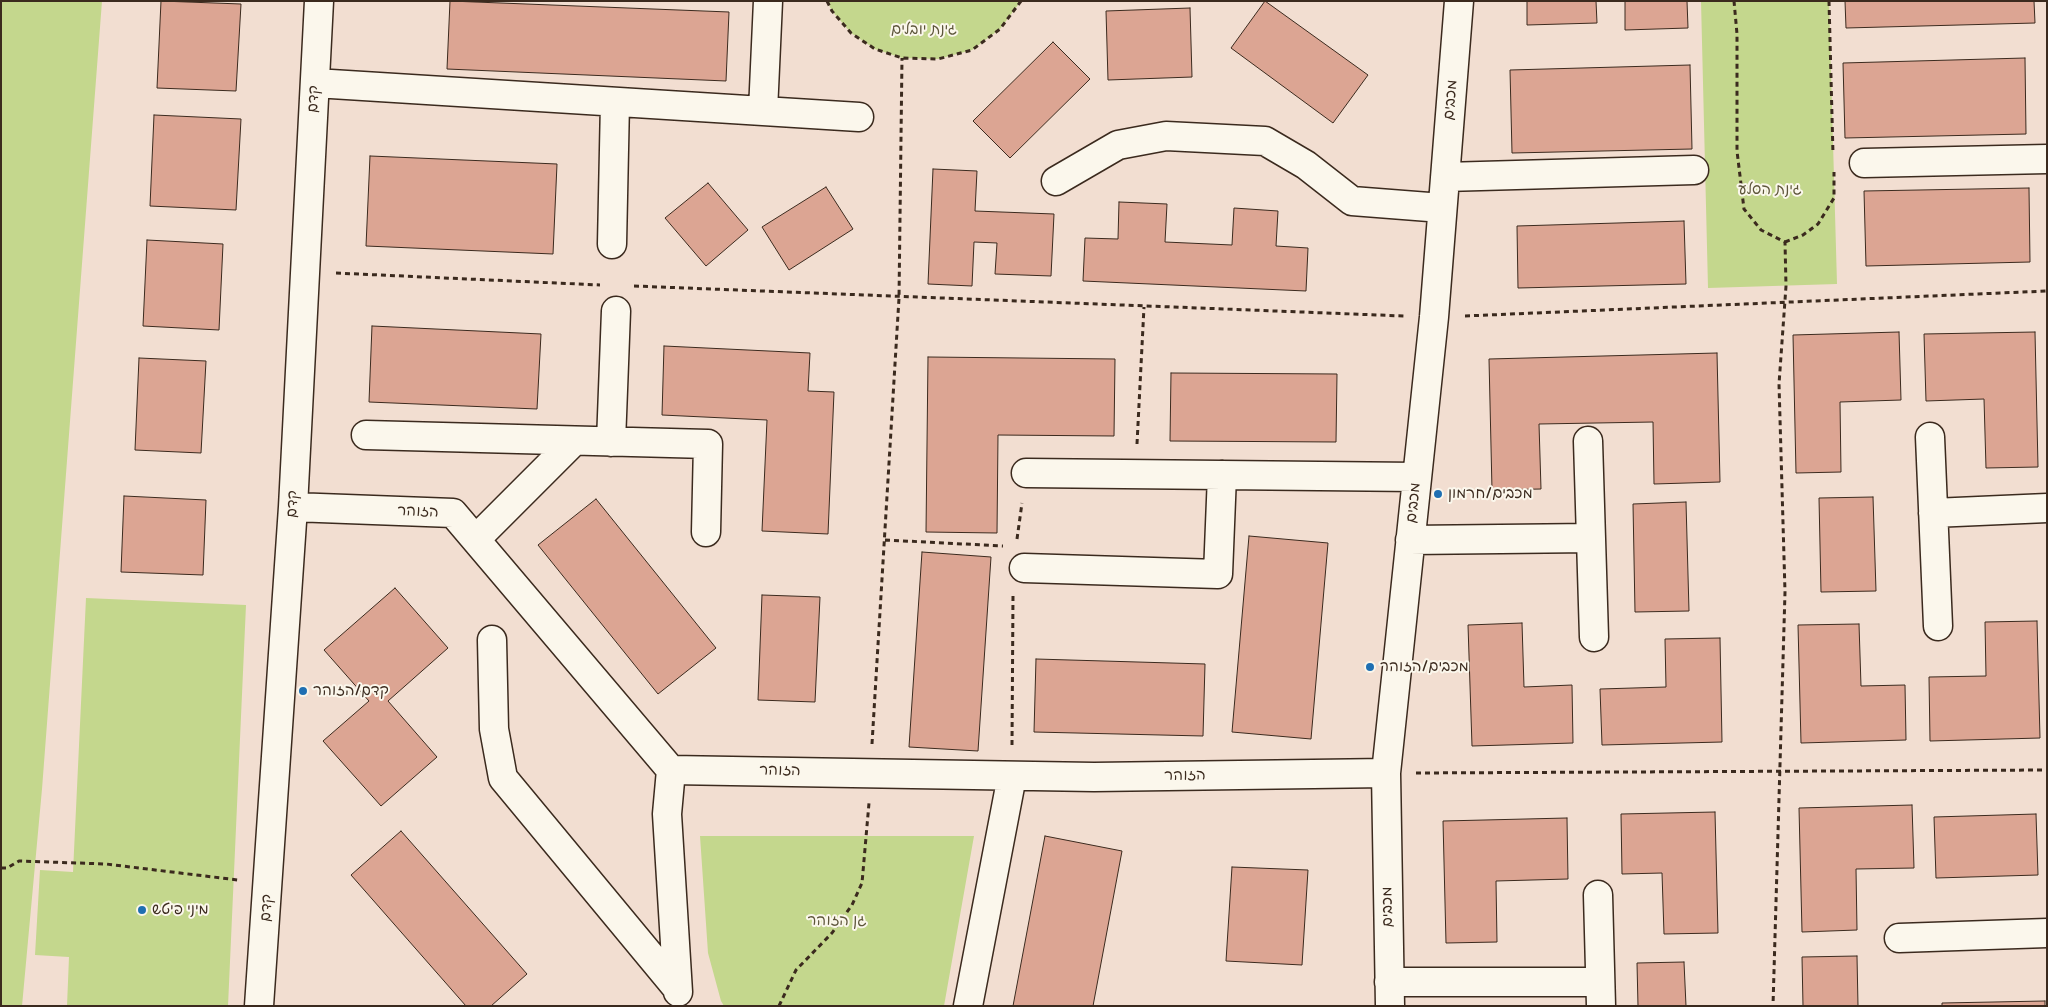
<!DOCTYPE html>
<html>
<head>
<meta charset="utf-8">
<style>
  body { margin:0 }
  #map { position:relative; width:2048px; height:1007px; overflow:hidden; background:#f2ded1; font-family:"Balsamiq Sans",sans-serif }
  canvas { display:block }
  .frame { position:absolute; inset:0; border:2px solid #3b2a1e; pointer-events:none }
</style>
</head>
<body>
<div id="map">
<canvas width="2048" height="1007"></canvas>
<div class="frame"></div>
</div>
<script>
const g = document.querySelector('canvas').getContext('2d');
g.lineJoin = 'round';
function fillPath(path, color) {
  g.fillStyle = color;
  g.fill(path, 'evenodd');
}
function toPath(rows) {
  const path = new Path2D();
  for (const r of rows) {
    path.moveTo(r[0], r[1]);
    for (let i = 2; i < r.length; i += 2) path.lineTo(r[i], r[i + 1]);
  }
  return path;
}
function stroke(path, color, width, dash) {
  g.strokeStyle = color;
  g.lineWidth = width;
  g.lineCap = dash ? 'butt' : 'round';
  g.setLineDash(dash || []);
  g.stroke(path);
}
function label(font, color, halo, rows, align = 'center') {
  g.font = font + ' "Balsamiq Sans","Playpen Sans Hebrew",sans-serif';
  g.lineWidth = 4;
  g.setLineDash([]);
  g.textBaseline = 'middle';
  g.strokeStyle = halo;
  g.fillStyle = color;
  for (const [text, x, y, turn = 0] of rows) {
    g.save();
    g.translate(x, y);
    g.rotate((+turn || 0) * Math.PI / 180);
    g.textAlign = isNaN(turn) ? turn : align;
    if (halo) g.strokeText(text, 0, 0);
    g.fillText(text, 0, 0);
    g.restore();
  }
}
const green = toPath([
  [1,1,102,1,42,789,22,1006,1,1006],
  [827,1,1021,1,1000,29,972,50,938,59,902,58,875,49,851,33,832,11],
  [1701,1,1829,1,1837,284,1708,288],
  [86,598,246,605,228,1006,67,1006,69,957,35,955,40,870,73,872],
  [700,836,974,836,944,1006,724,1006,721,1001,708,953]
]);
const building = toPath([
  [161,1,241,4,236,91,157,88,161,1],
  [450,1,729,12,726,81,447,69,450,1],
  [1265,1,1368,75,1333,123,1231,48,1265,1],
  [1527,1,1596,1,1597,23,1527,25,1527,1],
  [1625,1,1687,1,1688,28,1625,30,1625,1],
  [1845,1,2034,1,2035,23,1846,28,1845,1],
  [1190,8,1192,77,1108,80,1106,11,1190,8],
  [1053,42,1090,79,1010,158,973,121,1053,42],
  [2025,58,2026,134,1845,138,1843,63,2025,58],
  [1690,65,1692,149,1512,153,1510,70,1690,65],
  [154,115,241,119,236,210,150,206,154,115],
  [370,156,557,164,553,254,366,246,370,156],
  [933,169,977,171,975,211,1054,214,1051,276,995,274,997,243,974,242,972,286,928,284,933,169],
  [708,183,748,230,706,266,665,218,708,183],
  [826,187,853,229,789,270,762,227,826,187],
  [2029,188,2030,262,1866,266,1864,191,2029,188],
  [1119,202,1167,204,1165,242,1232,245,1234,208,1278,211,1276,246,1308,248,1306,291,1083,281,1085,238,1118,239,1119,202],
  [1684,221,1686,284,1518,288,1517,226,1684,221],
  [147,240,223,244,219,330,143,326,147,240],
  [372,326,541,334,537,409,369,402,372,326],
  [1899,332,1901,400,1840,402,1841,472,1796,473,1793,335,1899,332],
  [2035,332,2038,467,1986,468,1984,399,1926,401,1924,334,2035,332],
  [664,346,810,353,808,391,834,392,828,534,762,531,767,420,662,415,664,346],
  [1717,353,1720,482,1654,484,1653,422,1539,424,1541,489,1492,490,1489,359,1717,353],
  [928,357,1115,359,1114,436,998,435,997,533,926,532,928,357],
  [139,358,206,361,201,453,135,450,139,358],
  [1171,373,1337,374,1336,442,1170,441,1171,373],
  [124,496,206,500,203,575,121,572,124,496],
  [1873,497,1876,591,1821,592,1819,498,1873,497],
  [596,499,716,648,658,694,538,545,596,499],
  [1686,502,1689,611,1635,612,1633,504,1686,502],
  [1249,536,1328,543,1311,739,1232,732,1249,536],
  [922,552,991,557,978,751,909,747,922,552],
  [395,588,448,648,388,701,437,757,381,806,323,741,369,701,324,650,395,588],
  [762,595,820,597,815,702,758,700,762,595],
  [2037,621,2040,738,1930,741,1929,677,1986,676,1985,622,2037,621],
  [1522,623,1524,687,1572,685,1573,743,1472,746,1468,625,1522,623],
  [1859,624,1861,686,1905,685,1906,740,1801,743,1798,625,1859,624],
  [1720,638,1722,742,1602,745,1600,689,1666,687,1665,639,1720,638],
  [1036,659,1205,664,1203,736,1034,732,1036,659],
  [1912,805,1914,868,1856,869,1857,930,1802,932,1799,808,1912,805],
  [1715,812,1718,933,1664,934,1662,873,1622,874,1621,814,1715,812],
  [2036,814,2038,875,1936,878,1934,817,2036,814],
  [1567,818,1568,879,1496,881,1497,942,1446,943,1443,821,1567,818],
  [401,831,527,974,491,1006,466,1006,351,875,401,831],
  [1045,836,1122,851,1093,1006,1013,1006,1045,836],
  [1232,867,1308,870,1302,965,1226,961,1232,867],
  [1857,956,1858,1006,1803,1006,1802,957,1857,956],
  [1684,962,1686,1006,1638,1006,1637,963,1684,962],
  [2045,1001,2045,1006,1942,1006,1942,1003,2045,1001]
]);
const path = toPath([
  [827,1,832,11,851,33,875,49,902,58,938,59,972,50,1000,29,1021,1],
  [1734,1,1737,34,1737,151,1744,209,1761,230,1785,242,1786,286,1779,384,1785,592,1773,1006],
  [1829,1,1833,154],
  [1785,242,1803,235,1818,224,1834,198,1834,172],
  [336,273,600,285],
  [634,286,1404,316],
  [1465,316,2047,291],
  [1137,444,1144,307],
  [1017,539,1022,503],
  [885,540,1003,546],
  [872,744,899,298,902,58],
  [1012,745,1013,596],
  [1416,773,2047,770],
  [1,868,7,868,19,861,106,864,238,880],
  [779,1006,796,970,832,933,852,905,862,883,869,803]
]);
const minor = toPath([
  [315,83,859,117],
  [763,111,768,1],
  [1864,163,2047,159],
  [1445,177,1694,170],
  [1056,181,1118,145,1166,136,1265,141,1306,165,1352,201,1442,208],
  [612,244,615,102],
  [366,435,708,444,706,532],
  [1930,437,1938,626],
  [1588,441,1594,637],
  [611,442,616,311],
  [1026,473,1417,477],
  [293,507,453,513,671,770,1094,777,1386,773],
  [1933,513,2047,508],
  [476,539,574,441],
  [1410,540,1591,538],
  [1024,568,1218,574,1222,475],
  [492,640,494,729,503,778,677,988],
  [671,770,667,814,678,992],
  [1598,895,1601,1006],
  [1899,938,2047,933],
  [1389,982,1600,982],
  [259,1006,293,507,319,1],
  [968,1006,1012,776],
  [1390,1006,1386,773,1434,317,1459,1]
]);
const markers = [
  [1438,494,5,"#1f6fb2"],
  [1370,667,5,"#1f6fb2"],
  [303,691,5,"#1f6fb2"],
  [142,910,5,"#1f6fb2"]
];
const parkNames = [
  ["גינת יובלים",924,30],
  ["גינת הסלע",1770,190],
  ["גן הזוהר",837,921]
];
const streetNames = [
  ["קדם",314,99,-87],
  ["מכבים",1451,100,-85],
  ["מכבים",1414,503,-84],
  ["קדם",293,504,-87],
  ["הזוהר",418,512,2],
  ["הזוהר",780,771,1],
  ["הזוהר",1185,776,-1],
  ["מכבים",1388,907,-91],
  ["קדם",267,908,-86]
];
const poiNames = [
  ["מכבים/חרמון",1448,494],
  ["מכבים/הזוהר",1380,667],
  ["קדם/הזוהר",313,691],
  ["מיני פיטש",152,910]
];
fillPath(green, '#c4d78d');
fillPath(building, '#dca593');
stroke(building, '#3b2a1e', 1);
stroke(minor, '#3b2a1e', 31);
stroke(path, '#3b2a1e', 3, [5, 4]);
stroke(minor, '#fbf7ec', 28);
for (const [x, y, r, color] of markers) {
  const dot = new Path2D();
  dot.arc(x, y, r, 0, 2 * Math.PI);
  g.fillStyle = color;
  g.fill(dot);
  stroke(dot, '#fbf7ec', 2);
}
label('15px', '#5d553a', '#fbf7ec', parkNames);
label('15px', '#3b2a1e', '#fbf7ec', streetNames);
label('15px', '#3b2a1e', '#fbf7ec', poiNames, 'left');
</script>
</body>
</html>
